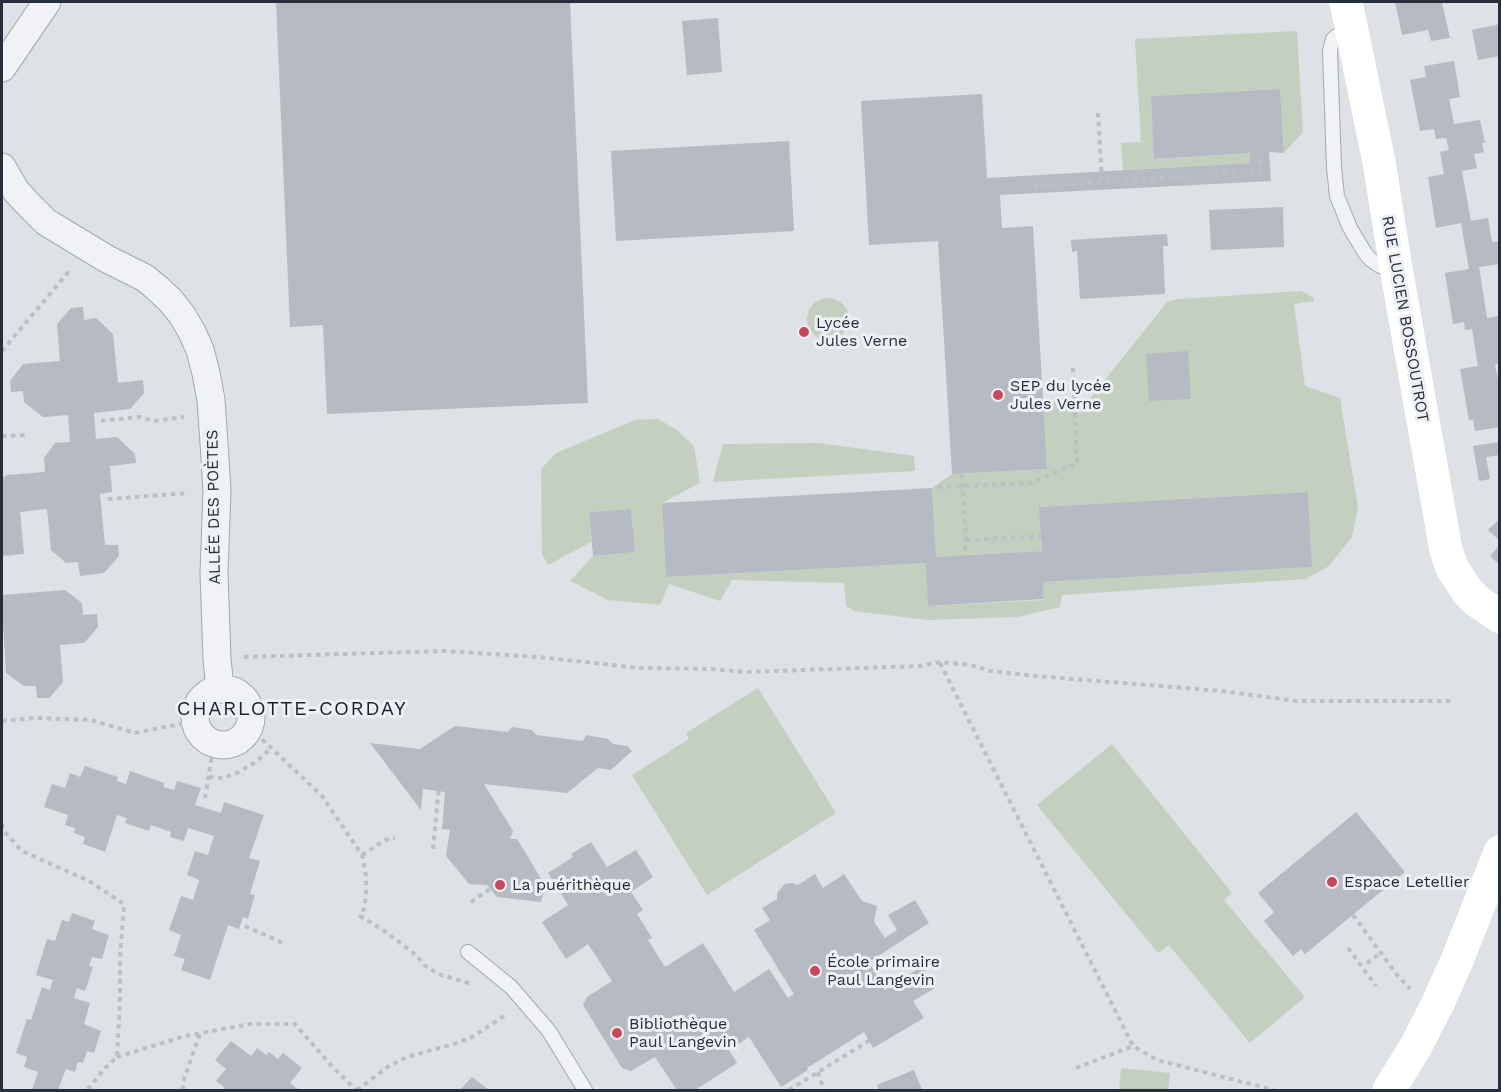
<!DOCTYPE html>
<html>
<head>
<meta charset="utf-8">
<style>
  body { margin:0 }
  #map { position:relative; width:1501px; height:1092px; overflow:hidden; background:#dee1e6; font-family:"Work Sans",sans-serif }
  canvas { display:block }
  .frame { position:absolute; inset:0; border:3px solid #282f3c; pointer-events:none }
</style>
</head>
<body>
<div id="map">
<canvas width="1501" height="1092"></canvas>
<div class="frame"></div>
</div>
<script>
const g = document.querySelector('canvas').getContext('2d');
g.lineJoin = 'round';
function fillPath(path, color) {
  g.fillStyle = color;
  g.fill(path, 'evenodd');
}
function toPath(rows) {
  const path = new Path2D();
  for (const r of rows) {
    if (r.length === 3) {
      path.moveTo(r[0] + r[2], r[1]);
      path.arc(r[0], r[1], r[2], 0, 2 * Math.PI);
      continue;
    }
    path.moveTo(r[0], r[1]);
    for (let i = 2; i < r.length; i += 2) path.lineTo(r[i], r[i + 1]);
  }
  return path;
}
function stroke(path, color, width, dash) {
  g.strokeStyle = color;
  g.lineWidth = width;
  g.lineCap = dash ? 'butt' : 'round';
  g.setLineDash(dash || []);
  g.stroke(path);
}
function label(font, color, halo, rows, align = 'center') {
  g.font = font + ' "Work Sans",sans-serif';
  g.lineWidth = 6;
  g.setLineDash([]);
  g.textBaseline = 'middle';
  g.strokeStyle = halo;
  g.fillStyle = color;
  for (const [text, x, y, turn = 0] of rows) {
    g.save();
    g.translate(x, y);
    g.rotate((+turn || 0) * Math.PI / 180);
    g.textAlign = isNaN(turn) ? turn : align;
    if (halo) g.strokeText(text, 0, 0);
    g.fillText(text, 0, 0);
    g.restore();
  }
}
const green = toPath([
  [1297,31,1303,132,1284,153,1280,89,1151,96,1155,159,1250,153,1250,163,1123,170,1121,143,1141,142,1135,39],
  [1301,291,1313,297,1314,301,1294,304,1305,386,1340,398,1358,508,1352,537,1329,566,1306,579,1062,595,1060,607,1017,617,928,620,854,611,846,606,844,583,732,580,720,601,669,584,660,605,608,600,570,581,593,556,635,552,631,509,589,512,591,542,548,565,542,554,541,469,556,453,635,420,658,419,677,430,694,446,700,483,662,503,666,577,926,563,929,606,1044,600,1043,582,1312,567,1308,492,1040,507,1042,551,936,557,932,488,952,474,1047,469,1043,402,1089,400,1167,302,1179,299],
  [828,319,21],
  [818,443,914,456,915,471,713,482,723,444],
  [758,688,836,813,707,895,632,775,689,739,686,733],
  [1112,744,1232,893,1224,900,1305,997,1250,1043,1169,945,1158,953,1037,805],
  [1121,1068,1170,1073,1168,1090,1119,1090]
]);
const building = toPath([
  [276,2,570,2,588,403,327,414,323,325,290,327],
  [1395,2,1442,2,1450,38,1431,41,1428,30,1402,35],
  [718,18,722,72,687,75,682,21],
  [1500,24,1500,56,1478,60,1472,30],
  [1454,61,1460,97,1449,99,1454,124,1480,120,1485,143,1482,143,1484,152,1474,154,1477,168,1462,171,1471,221,1488,218,1492,242,1500,241,1500,264,1479,267,1487,318,1500,316,1500,363,1495,364,1500,390,1500,427,1475,431,1473,420,1469,420,1460,369,1478,366,1472,329,1465,330,1464,322,1453,324,1445,273,1469,269,1461,223,1436,228,1428,177,1444,174,1440,152,1449,150,1446,138,1436,139,1434,129,1420,131,1410,80,1426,77,1424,66],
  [1280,89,1284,153,1269,152,1271,181,1000,195,1002,228,1033,226,1047,469,952,474,938,241,869,245,861,101,982,94,987,178,1250,163,1250,153,1154,159,1151,96],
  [789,141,794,231,616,241,611,151],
  [1283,207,1284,247,1211,250,1209,210],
  [1167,234,1168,246,1163,246,1165,294,1080,299,1077,251,1072,252,1071,240],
  [83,307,84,320,96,318,113,334,118,383,143,380,144,393,130,409,94,413,96,439,117,437,135,454,136,463,110,466,112,492,100,494,105,545,118,545,119,556,104,573,80,576,78,562,66,563,51,550,47,509,20,512,24,554,2,556,2,479,6,475,45,472,44,458,55,443,70,442,68,415,43,417,24,402,23,391,11,392,10,381,23,364,60,361,57,324,71,308],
  [1188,351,1191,399,1149,401,1146,354],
  [1499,442,1500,455,1486,457,1490,479,1479,481,1473,446],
  [932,488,936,557,1042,551,1039,507,1308,492,1312,567,1043,582,1044,599,928,606,926,563,666,577,662,503],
  [631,509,635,552,593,556,589,512],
  [1500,518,1500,541,1488,530],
  [1500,545,1500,565,1490,556],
  [65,590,82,603,83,615,97,614,98,627,84,643,60,645,63,682,49,698,37,698,36,686,24,686,6,673,3,622,2,622,2,595],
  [455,726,508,732,512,727,532,730,536,735,583,741,586,735,608,739,613,744,627,746,632,751,611,770,598,768,567,793,484,784,513,831,510,839,517,839,545,885,541,902,497,897,487,885,469,884,446,856,450,830,442,829,445,792,423,789,421,810,370,743,420,749],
  [85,766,118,777,117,781,126,784,130,771,164,783,164,787,174,790,177,781,201,788,195,805,221,813,224,802,264,815,249,858,260,861,250,894,255,895,248,919,243,917,239,929,228,925,210,980,181,970,185,959,174,956,181,935,169,930,181,896,193,900,199,880,187,875,195,851,208,855,214,836,188,828,184,841,170,837,171,832,151,825,149,831,125,823,127,818,117,815,105,852,83,844,85,837,74,833,75,828,65,825,68,815,44,807,52,784,65,788,70,773,80,777],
  [1356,812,1405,872,1305,954,1301,949,1293,956,1264,921,1274,912,1258,893],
  [591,842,607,867,636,850,653,877,631,892,643,910,637,914,652,938,648,940,665,967,703,943,734,992,769,969,788,998,794,994,754,930,770,920,762,908,777,899,777,893,785,884,792,883,798,885,815,874,823,888,844,874,862,901,877,906,874,922,885,938,897,930,888,915,915,900,929,923,869,962,885,990,922,966,935,988,913,1001,924,1018,873,1048,864,1032,807,1068,808,1070,781,1087,749,1037,729,1050,737,1063,695,1090,677,1090,655,1057,631,1071,622,1068,583,1005,587,997,612,981,588,944,566,959,542,922,568,905,548,873,573,857,571,854],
  [72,913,95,921,92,929,109,935,102,959,92,957,89,966,93,967,85,991,77,988,74,998,90,1003,84,1024,101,1031,94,1053,87,1051,83,1063,78,1062,75,1072,66,1069,58,1090,32,1090,38,1072,24,1067,27,1057,16,1053,27,1019,31,1020,42,987,50,990,53,980,36,975,47,939,55,941,62,920,69,922],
  [231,1041,251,1056,257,1048,266,1055,269,1052,278,1059,283,1053,302,1068,290,1083,299,1090,223,1090,225,1088,216,1081,226,1069,215,1060],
  [914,1070,922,1090,879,1090,877,1085],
  [472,1077,489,1090,460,1090]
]);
const path = toPath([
  [1098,113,1102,182],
  [1034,186,1260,172,1259,153],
  [2,351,71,269],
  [101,421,140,417,154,421,184,417],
  [2,436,29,435],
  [962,474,966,540,964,556],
  [938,487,1032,483,1077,463,1073,366],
  [108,499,189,493],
  [966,540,1041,536],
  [244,657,445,651,538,657,640,668,712,669,745,672,920,666,940,662,971,665,991,671,1036,676,1222,691,1296,701,1451,701],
  [940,663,1133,1046,1157,1060,1274,1090],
  [2,721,35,718,91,720,135,733,195,721],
  [249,727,322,796,362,855,366,875,366,895,364,909,360,916,383,930,416,955,424,965,438,974,472,984],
  [209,777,220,778,233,775,256,762,271,748],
  [205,798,214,743],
  [2,824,3,830,22,851,89,881,124,904,120,960,120,999,117,1057,105,1068,87,1090],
  [433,849,439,786],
  [362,855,385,840,395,838],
  [471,902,490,889],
  [1353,915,1398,976,1410,989],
  [245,926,285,944],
  [1348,948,1376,986],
  [1367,963,1381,953],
  [117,1057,185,1036,250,1024,295,1024,328,1062,356,1090],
  [1076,1068,1133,1046],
  [818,1072,824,1090],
  [183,1090,184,1079,200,1034],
  [357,1090,389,1066,407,1057,454,1044,472,1037,507,1014],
  [789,1090,875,1037,870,1029]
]);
const lane = toPath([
  [1352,32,1338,35,1333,39,1330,50,1334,168,1337,196,1350,228,1365,253,1370,259,1380,266,1395,268],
  [468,952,511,987,549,1031,585,1090]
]);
const street = toPath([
  [2,68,47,2],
  [2,167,16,191,31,207,46,222,107,259,145,278,157,288,171,301,182,315,192,332,200,350,206,373,211,400,214,443,217,491,214,573,217,659,220,689],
  [223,717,28]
]);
const secondary = toPath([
  [1346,2,1379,162,1396,268,1446,550,1452,568,1468,592,1477,601,1500,617],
  [1389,1090,1416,1046,1439,1001,1458,958,1500,852]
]);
const markers = [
  [804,332,6,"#c6485a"],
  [998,395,6,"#c6485a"],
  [1332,882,6,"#c6485a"],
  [500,885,6,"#c6485a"],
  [815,971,6,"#c6485a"],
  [617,1033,6,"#c6485a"]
];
const streetNames = [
  ["RUE LUCIEN BOSSOUTROT",1405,319,80],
  ["ALLÉE DES POÈTES",214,507,-91]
];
const poiNames = [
  ["Lycée",816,323],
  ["Jules Verne",816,341],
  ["SEP du lycée",1010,386],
  ["Jules Verne",1010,404],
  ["Espace Letellier",1344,882],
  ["La puérithèque",512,885],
  ["École primaire",827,962],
  ["Paul Langevin",827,980],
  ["Bibliothèque",629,1024],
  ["Paul Langevin",629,1042]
];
const quarterNames = [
  ["CHARLOTTE-CORDAY",292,709]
];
fillPath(green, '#c3d0bf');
fillPath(building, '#b5bac3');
stroke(lane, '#a4a8b0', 16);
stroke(street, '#a4a8b0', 29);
stroke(path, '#bcbfc5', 4, [4.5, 4.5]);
stroke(lane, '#f0f2f5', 14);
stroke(street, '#f0f2f5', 27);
stroke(secondary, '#fff', 33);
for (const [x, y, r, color] of markers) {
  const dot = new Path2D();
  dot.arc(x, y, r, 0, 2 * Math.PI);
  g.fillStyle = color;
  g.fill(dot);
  stroke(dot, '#edf0f4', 2);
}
label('16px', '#282f3c', '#edf0f4', streetNames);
label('16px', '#282f3c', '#edf0f4', poiNames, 'left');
g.letterSpacing = '1.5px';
label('20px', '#1a202d', '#edf0f4', quarterNames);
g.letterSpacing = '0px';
</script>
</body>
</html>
